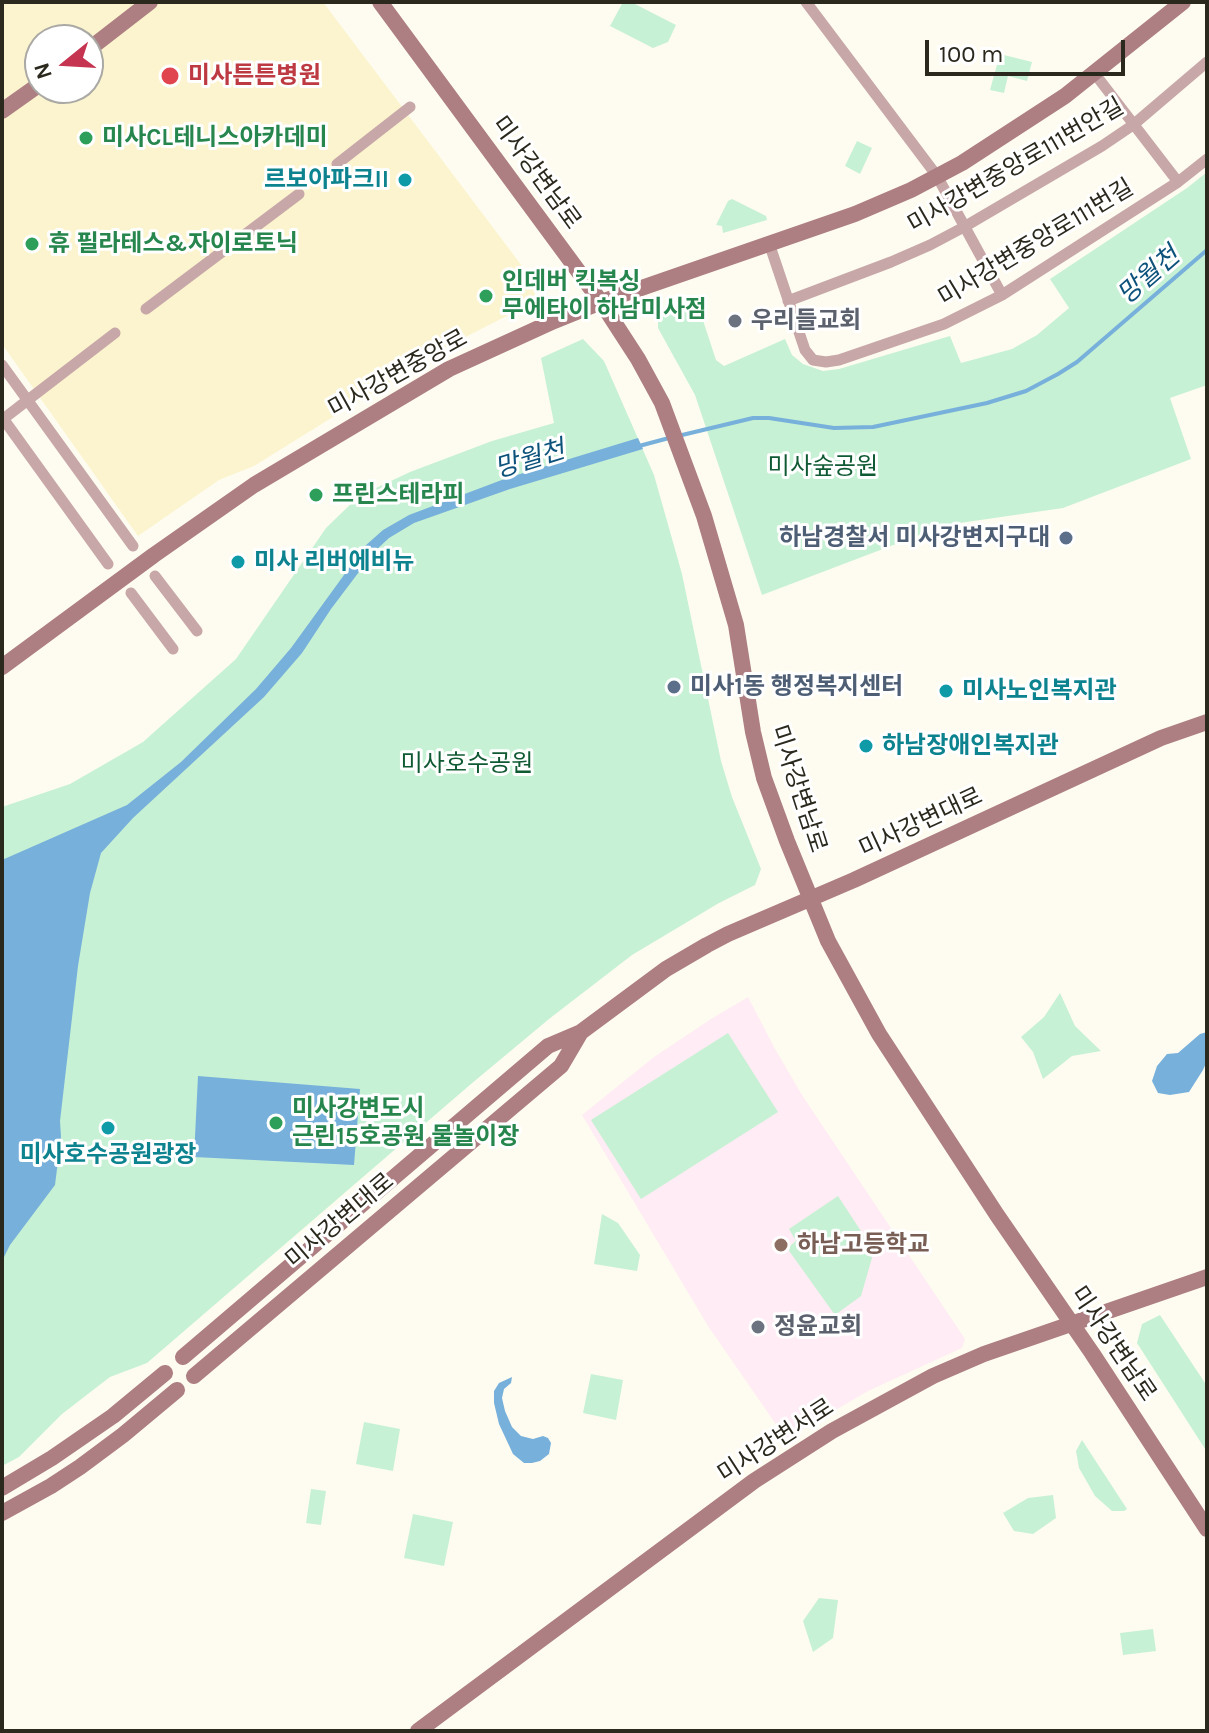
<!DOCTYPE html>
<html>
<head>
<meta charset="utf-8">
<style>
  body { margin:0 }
  #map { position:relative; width:1209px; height:1733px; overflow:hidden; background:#fefcf0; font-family:Karla,sans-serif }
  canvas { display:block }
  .frame { position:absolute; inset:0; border:4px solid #2b291d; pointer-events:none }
  .north { position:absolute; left:24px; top:24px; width:80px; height:80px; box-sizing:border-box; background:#fff; border:2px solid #aaa9a5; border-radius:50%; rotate:252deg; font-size:22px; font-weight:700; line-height:32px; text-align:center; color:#2b291d }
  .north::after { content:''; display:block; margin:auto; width:28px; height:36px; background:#c53551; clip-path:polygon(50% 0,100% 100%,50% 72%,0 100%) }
  .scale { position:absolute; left:925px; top:40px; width:200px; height:36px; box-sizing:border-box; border:4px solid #2b291d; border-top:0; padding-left:10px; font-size:24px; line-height:28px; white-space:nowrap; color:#2b291d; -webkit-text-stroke:6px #fff; paint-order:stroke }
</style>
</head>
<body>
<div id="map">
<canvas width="1209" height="1733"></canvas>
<div class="frame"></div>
<div class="north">N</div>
<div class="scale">100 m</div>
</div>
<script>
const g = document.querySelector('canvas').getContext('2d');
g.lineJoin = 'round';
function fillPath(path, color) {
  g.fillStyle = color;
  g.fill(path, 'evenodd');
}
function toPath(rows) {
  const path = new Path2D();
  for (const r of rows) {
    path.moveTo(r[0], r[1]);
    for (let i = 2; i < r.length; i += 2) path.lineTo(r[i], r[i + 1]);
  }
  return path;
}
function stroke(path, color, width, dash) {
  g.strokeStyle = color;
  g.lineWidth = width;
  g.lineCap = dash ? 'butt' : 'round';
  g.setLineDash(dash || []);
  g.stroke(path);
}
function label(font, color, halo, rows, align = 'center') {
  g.font = font + ' Karla,"Noto Sans KR",sans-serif';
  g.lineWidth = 6;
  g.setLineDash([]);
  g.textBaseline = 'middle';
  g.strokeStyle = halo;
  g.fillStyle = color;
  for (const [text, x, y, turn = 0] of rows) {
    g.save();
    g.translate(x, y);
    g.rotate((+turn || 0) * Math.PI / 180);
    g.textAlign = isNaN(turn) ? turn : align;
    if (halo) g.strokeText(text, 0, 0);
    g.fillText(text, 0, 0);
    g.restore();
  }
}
const built = toPath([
  [2,2,323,2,537,286,532,303,444,348,254,466,219,480,138,536,2,344],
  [40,40,88,40,88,88,40,88]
]);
const education = toPath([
  [748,997,774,1047,802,1095,965,1339,962,1348,868,1391,786,1439,708,1326,582,1115,654,1057,711,1019]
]);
const green = toPath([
  [623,2,631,2,676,25,668,42,653,48,610,26],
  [1000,54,1032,62,1027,81,1008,76,1004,93,990,90],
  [857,141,872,148,860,174,845,166],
  [1207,172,1207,385,1170,398,1191,459,1063,508,946,525,762,595,695,395,658,328,658,314,664,309,690,299,698,305,716,360,724,366,785,339,792,355,803,364,823,371,839,369,950,336,961,363,1012,349,1037,335,1069,308,1050,279,1187,188],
  [732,199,766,216,767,220,723,233,722,226,716,225,728,201],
  [583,339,604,361,654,475,682,574,721,761,732,797,761,869,755,885,719,903,632,955,549,1019,471,1084,147,1363,110,1377,62,1414,19,1457,2,1466,2,807,70,784,143,742,236,659,326,528,359,496,410,472,492,441,554,423,541,358],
  [1060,993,1075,1026,1101,1051,1072,1056,1043,1079,1033,1052,1021,1037,1044,1017],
  [728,1033,778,1112,641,1199,591,1120],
  [838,1196,874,1251,861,1296,835,1315,787,1248,796,1241,789,1229],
  [602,1214,618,1223,640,1255,637,1271,594,1264],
  [1160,1315,1207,1386,1207,1452,1137,1343,1142,1324],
  [591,1374,623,1380,616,1420,583,1413],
  [364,1422,400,1429,393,1471,356,1464],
  [1082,1440,1127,1509,1124,1511,1112,1511,1095,1496,1079,1468,1076,1451],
  [311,1489,326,1491,321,1525,306,1523],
  [1053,1495,1056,1518,1033,1534,1014,1531,1003,1513,1028,1498],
  [413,1514,453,1522,444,1566,404,1558],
  [819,1598,838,1600,833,1638,813,1652,803,1621],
  [1153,1629,1156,1651,1123,1655,1120,1633]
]);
const water = toPath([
  [638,438,643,449,510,489,414,523,389,538,374,552,331,609,302,653,264,697,133,818,101,853,90,893,78,966,60,1121,61,1137,55,1185,10,1245,2,1261,2,860,127,805,181,762,256,689,291,648,365,546,383,530,409,515,507,478],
  [1207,1032,1207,1061,1203,1070,1189,1092,1170,1095,1158,1093,1152,1081,1157,1066,1167,1054,1178,1053,1200,1034],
  [198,1076,360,1089,354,1165,194,1157],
  [512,1377,511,1383,504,1389,502,1398,505,1411,512,1427,521,1436,533,1439,543,1436,548,1438,551,1443,549,1454,540,1461,532,1463,524,1463,513,1454,499,1424,494,1403,494,1391,499,1383]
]);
const stream = toPath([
  [678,436,753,418,769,418,834,428,873,427,987,403,1026,391,1058,374,1077,362,1207,250],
  [639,446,669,438]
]);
const street = toPath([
  [806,2,937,176,1002,295],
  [1095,74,1178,182],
  [337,164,410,107],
  [769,243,805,350,813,360,826,362,839,360,944,324,1002,295,1178,182,1207,159],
  [788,301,891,262,930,245,964,227,1102,146,1133,125,1207,62],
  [146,309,299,194],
  [2,365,133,546],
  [2,417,108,564],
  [2,420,115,333],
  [155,576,197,631],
  [131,593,173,649]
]);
const secondary = toPath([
  [380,2,601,302,638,359,662,403,704,516,736,625,753,732,764,778,787,841,828,941,879,1034,997,1215,1092,1353,1207,1529],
  [88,50,150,2],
  [2,111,40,84],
  [2,667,154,555,254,485,449,369,554,321,601,302,855,214,911,190,962,163,1065,96,1183,2],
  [183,1357,548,1046,581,1032,666,969,707,945,728,934,854,880,1161,738,1207,722],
  [194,1376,561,1066,581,1032],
  [2,1488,52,1458,113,1416,165,1373],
  [2,1513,51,1486,80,1467,123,1435,177,1390],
  [418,1731,754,1481,832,1431,933,1376,984,1354,1207,1277]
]);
const markers = [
  [170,76,10,"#e0444e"],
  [86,138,8,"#2e9e5b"],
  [405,180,8,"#0f9aa8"],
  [32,244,8,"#2e9e5b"],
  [486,296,8,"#2e9e5b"],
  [735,321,8,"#6b7280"],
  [316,495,8,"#2e9e5b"],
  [1066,538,8,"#5c6f8a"],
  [238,562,8,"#0f9aa8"],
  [674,687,8,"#5c6f8a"],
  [946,691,8,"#0f9aa8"],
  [866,746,8,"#0f9aa8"],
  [276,1123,8,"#2e9e5b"],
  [108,1128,8,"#0f9aa8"],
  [781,1245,8,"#8d6e63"],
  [758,1327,8,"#6b7280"]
];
const healthNames = [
  ["미사튼튼병원",188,76]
];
const leisureNames = [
  ["미사CL테니스아카데미",102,138],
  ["휴 필라테스&자이로토닉",48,244],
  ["인데버 킥복싱",502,282],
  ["무에타이 하남미사점",502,310],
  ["프린스테라피",332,495],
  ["미사강변도시",292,1109],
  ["근린15호공원 물놀이장",292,1137]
];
const streetNames = [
  ["미사강변중앙로111번안길",1016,166,-30],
  ["미사강변남로",536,173,54],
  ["미사강변중앙로111번길",1036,243,-31],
  ["미사강변중앙로",398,374,-29],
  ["미사강변남로",798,789,72],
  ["미사강변대로",921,823,-25],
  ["미사강변대로",340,1221,-40],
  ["미사강변남로",1113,1344,56],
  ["미사강변서로",776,1441,-33]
];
const cultureNames = [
  ["르보아파크II",389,180,"right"],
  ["미사 리버에비뉴",254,562],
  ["미사노인복지관",962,691],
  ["하남장애인복지관",882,746],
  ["미사호수공원광장",108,1155,"center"]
];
const worshipNames = [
  ["우리들교회",751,321],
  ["정윤교회",774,1327]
];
const parkNames = [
  ["미사숲공원",823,467],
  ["미사호수공원",467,764]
];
const serviceNames = [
  ["하남경찰서 미사강변지구대",1050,538],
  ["미사1동 행정복지센터",690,687,"left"]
];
const educationNames = [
  ["하남고등학교",797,1245]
];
const waterNames = [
  ["망월천",1149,276,-41],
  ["망월천",530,460,-17]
];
fillPath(built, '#fbf4ce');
fillPath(education, '#ffecf4');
fillPath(green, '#c7f1d4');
fillPath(water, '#77b0db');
stroke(stream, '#77b0db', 4);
stroke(street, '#c8a7a9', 11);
stroke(secondary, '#ad7e82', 16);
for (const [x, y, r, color] of markers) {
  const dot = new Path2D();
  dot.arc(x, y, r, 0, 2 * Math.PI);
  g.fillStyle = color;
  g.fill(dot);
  stroke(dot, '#fff', 3);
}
label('bold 24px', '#be3a42', '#fff', healthNames, 'left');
label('bold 24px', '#27864d', '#fff', leisureNames, 'left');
label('24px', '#2b291d', '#fff', streetNames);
label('bold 24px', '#0d838f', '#fff', cultureNames, 'left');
label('bold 24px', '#5b616d', '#fff', worshipNames, 'left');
label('24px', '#0f5933', '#fff', parkNames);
label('bold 24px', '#4e5e75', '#fff', serviceNames, 'right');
label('bold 24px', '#785e54', '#fff', educationNames, 'left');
label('italic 26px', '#0d527b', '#fff', waterNames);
</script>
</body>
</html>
